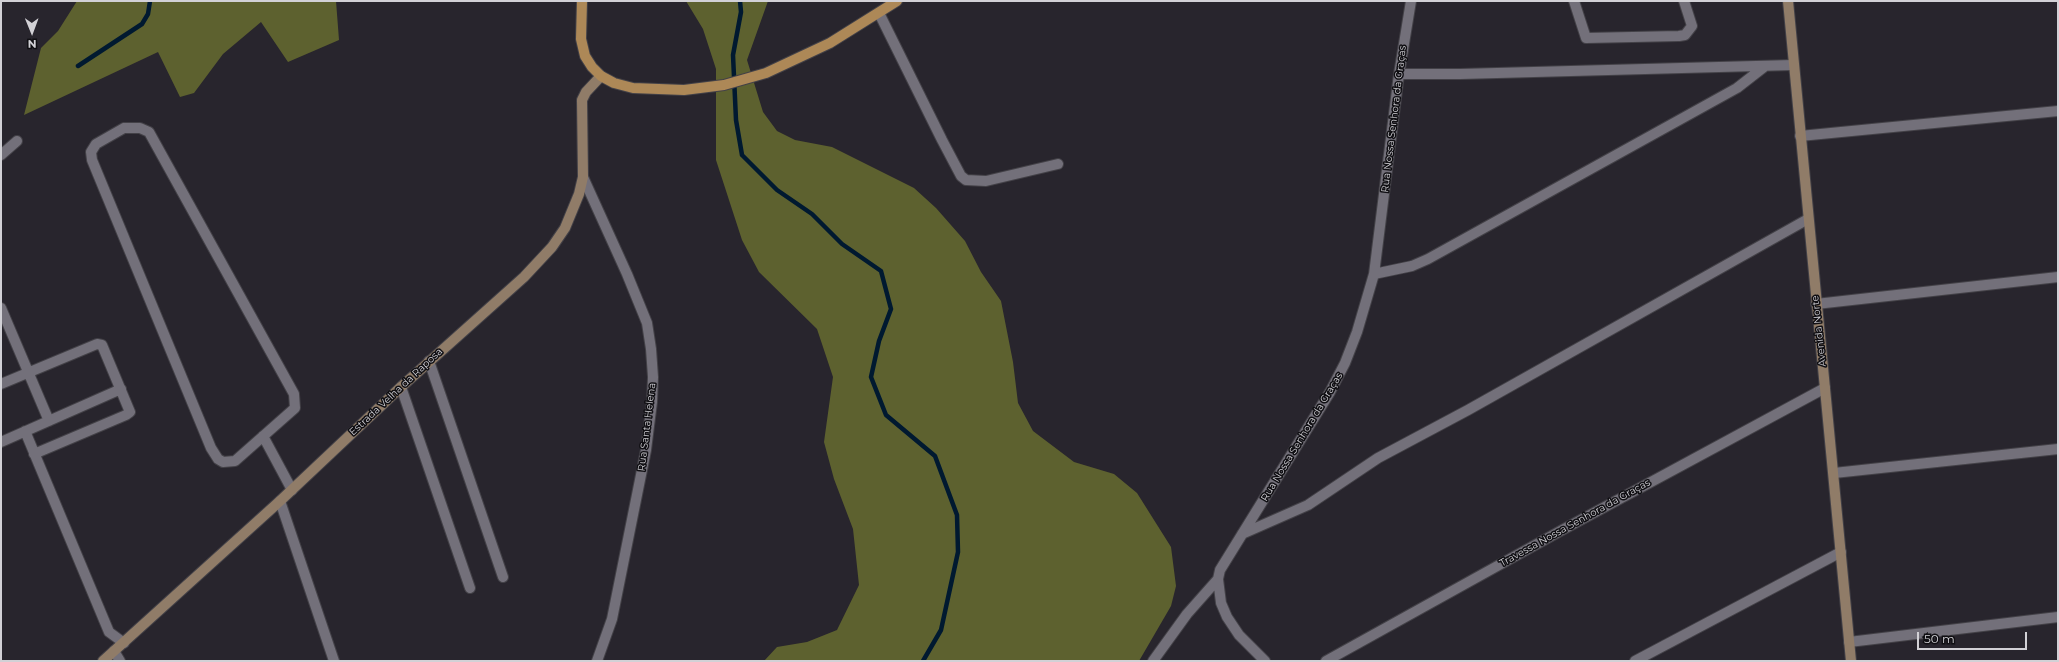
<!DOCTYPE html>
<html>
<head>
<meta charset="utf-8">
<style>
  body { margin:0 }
  #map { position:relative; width:2059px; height:662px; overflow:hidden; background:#28252d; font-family:Montserrat,sans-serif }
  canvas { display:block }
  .frame { position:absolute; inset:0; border:2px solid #d2d1d6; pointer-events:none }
  .north { position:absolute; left:12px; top:12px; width:40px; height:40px; -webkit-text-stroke:3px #100f13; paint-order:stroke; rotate:179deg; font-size:11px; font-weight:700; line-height:16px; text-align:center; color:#d2d1d6 }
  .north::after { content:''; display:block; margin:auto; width:14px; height:18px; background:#d2d1d6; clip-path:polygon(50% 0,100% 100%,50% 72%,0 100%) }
  .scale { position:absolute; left:1917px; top:632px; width:110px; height:18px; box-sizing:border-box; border:2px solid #d2d1d6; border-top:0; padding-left:5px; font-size:12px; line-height:14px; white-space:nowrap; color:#d2d1d6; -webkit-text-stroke:3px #100f13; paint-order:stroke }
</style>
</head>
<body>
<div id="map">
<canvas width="2059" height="662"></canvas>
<div class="frame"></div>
<div class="north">N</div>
<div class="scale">50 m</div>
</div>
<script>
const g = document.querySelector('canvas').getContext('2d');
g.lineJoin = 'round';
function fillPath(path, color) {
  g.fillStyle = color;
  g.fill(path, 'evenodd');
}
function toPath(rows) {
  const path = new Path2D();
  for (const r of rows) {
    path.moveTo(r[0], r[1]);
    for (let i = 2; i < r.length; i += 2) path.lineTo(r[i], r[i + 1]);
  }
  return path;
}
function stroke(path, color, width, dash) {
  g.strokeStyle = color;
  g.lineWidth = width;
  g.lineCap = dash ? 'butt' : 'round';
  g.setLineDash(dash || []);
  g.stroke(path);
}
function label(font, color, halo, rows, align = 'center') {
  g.font = font + ' Montserrat,sans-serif';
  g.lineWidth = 3;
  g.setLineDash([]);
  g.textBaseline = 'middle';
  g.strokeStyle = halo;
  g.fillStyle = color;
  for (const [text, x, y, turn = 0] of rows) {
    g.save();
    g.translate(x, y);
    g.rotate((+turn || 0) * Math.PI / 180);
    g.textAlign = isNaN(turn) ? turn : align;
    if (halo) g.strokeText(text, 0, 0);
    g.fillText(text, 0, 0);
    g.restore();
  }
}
const forest = toPath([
  [77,1,336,1,339,40,288,62,261,22,223,54,194,93,180,97,158,52,24,115,41,48,58,31],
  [686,1,768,1,747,60,763,112,777,131,795,140,832,147,914,188,936,208,965,241,981,272,1001,301,1013,362,1018,403,1033,431,1074,462,1114,474,1137,493,1171,547,1176,586,1171,606,1139,661,764,661,777,647,807,642,837,630,859,585,853,529,834,479,824,442,833,377,817,329,759,272,742,240,716,160,716,69,703,29]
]);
const stream = toPath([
  [740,1,741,12,733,55,736,120,742,155,777,190,812,214,842,244,881,271,891,309,879,341,871,377,886,415,935,456,957,515,958,552,941,630,923,661],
  [78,66,142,24,148,14,150,1]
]);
const street = toPath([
  [1574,1,1586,38,1679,36,1685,35,1692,26,1684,1],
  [879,13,942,140,961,176,966,180,986,181,1058,164],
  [1399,74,1460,74,1793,65],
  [124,128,140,128,149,132,294,394,295,408,235,461,223,462,218,459,211,448,92,160,91,152,96,144,124,128],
  [1800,136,2058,111],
  [1,155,17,141],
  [583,177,627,274,647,323,651,349,653,377,652,402,646,450,612,619,597,661],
  [1374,274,1412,266,1428,259,1737,88,1764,67],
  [1816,304,2058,277],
  [1,308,49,421],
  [429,361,503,577],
  [1,384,97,344,102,345,130,412,126,415,34,454],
  [401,387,470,588],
  [25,431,109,632,124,643],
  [263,436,292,490],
  [1,442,121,389],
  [1834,473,2058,449],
  [280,501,334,661],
  [1242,534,1308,505,1378,458,1468,410,1808,219],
  [1849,642,2058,617],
  [114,651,120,661],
  [1153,661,1187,614,1218,579],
  [1265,661,1239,635,1227,617,1221,603,1218,579,1220,570,1330,392,1345,363,1357,332,1374,274,1399,74,1411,1],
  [1326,661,1564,529,1825,388],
  [1635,661,1841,552]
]);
const secondary = toPath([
  [1788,1,1851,661],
  [103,661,280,501,401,387,524,277,552,247,565,228,579,194,583,177,582,100,586,92,601,76]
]);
const primary = toPath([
  [582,1,581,39,585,56,592,67,601,76,614,83,633,88,684,90,724,85,766,73,830,43,897,1]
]);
const streetNames = [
  ["Rua Nossa Senhora da Graças",1394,119,-83],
  ["Avenida Norte",1819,331,-96],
  ["Estrada Velha da Raposa",396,392,-43],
  ["Rua Santa Helena",647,427,-83],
  ["Rua Nossa Senhora da Graças",1302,437,-59],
  ["Travessa Nossa Senhora da Graças",1575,523,-29]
];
fillPath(forest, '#5d612f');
stroke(stream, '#001930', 4.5);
stroke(street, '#434147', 12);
stroke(secondary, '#434147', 12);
stroke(primary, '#434147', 12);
stroke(street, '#73707a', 10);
stroke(secondary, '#907c68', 10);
stroke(primary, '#ad8857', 10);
label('10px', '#d2d1d6', '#100f13', streetNames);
</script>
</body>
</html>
